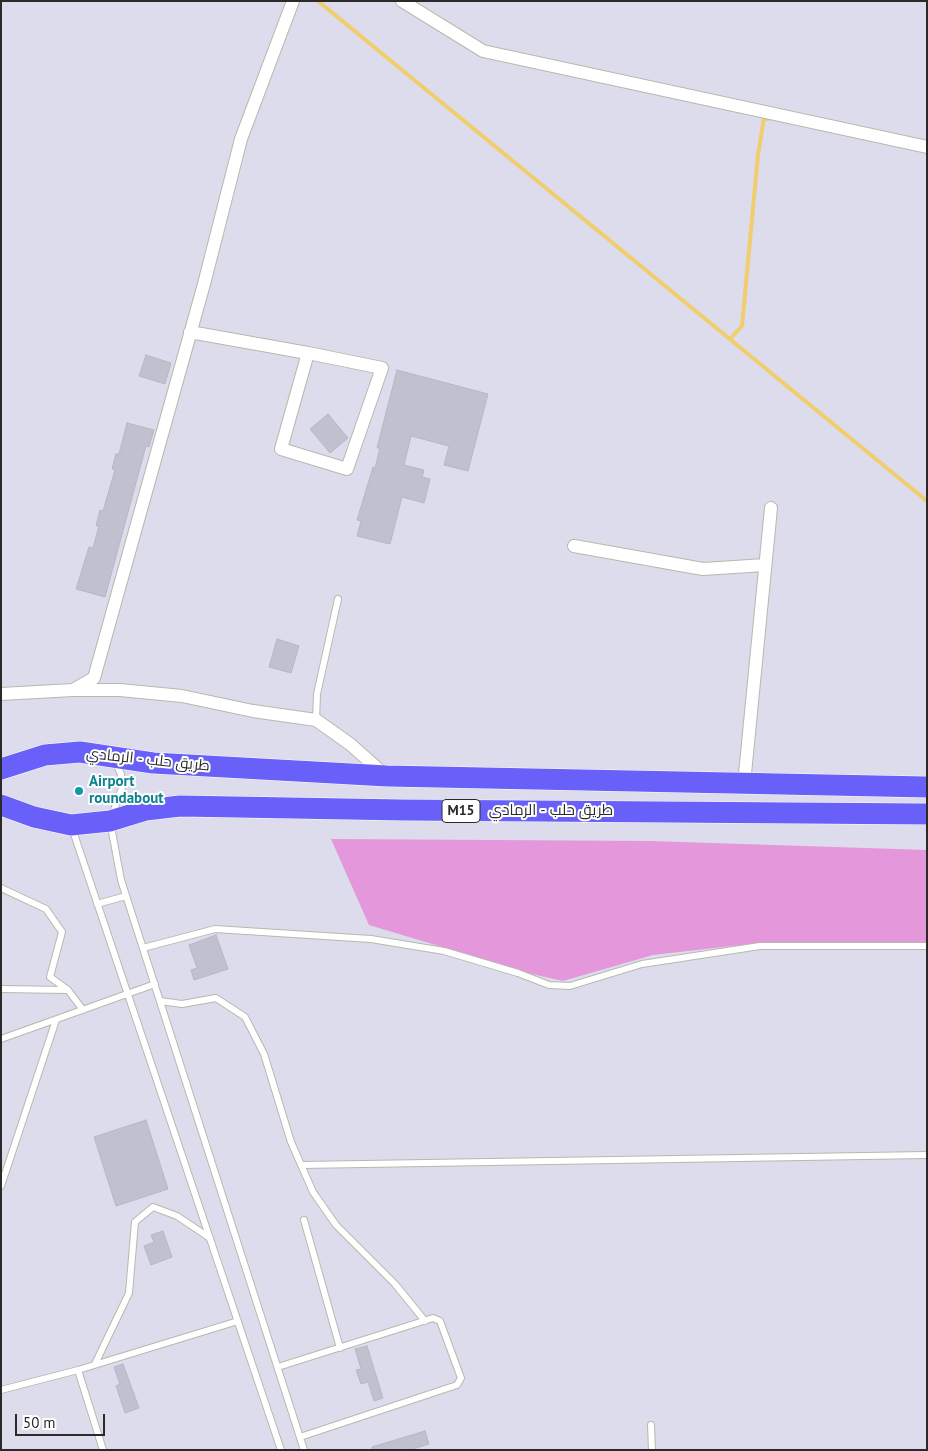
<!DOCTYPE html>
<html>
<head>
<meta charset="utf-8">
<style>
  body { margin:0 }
  #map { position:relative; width:928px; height:1451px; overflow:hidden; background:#dcdcec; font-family:"PT Sans",sans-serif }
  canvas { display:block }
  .frame { position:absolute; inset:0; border:2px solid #2a2a2a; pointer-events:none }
  .scale { position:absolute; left:15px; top:1414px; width:90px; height:22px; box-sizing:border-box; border:2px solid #2a2a2a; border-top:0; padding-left:6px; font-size:15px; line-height:18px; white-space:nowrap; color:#2a2a2a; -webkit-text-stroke:4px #fff; paint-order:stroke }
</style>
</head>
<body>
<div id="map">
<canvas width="928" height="1451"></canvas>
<div class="frame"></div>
<div class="scale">50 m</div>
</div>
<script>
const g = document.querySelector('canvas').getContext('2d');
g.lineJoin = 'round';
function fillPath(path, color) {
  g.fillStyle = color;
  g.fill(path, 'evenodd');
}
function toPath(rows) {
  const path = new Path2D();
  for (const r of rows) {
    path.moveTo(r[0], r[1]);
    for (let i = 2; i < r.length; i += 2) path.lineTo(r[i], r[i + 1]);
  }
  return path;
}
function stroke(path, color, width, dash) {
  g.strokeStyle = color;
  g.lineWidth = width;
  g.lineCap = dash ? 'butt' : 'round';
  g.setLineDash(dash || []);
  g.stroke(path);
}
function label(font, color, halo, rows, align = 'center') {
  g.font = font + ' "PT Sans",Cairo,sans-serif';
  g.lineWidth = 4;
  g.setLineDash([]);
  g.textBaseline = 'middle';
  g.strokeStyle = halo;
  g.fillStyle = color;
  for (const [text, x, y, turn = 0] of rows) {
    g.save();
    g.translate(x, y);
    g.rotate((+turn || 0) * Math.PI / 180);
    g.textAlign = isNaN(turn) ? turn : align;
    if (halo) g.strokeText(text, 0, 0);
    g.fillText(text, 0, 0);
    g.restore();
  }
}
const green = toPath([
  [331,839,650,841,927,850,927,943,758,943,653,955,563,981,532,974,369,925]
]);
const stream = toPath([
  [318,1,927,501],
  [730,339,742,326,758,155,764,118,768,119]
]);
const building = toPath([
  [146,355,171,363,165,384,139,376,146,355],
  [397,370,488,394,468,471,444,465,449,446,411,436,404,465,424,470,422,477,430,479,424,503,402,497,390,544,357,536,361,521,357,520,373,467,375,468,380,448,377,448,397,370],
  [328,414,348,438,330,453,310,429,328,414],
  [127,423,154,430,149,447,146,446,105,597,76,589,89,547,93,548,99,526,96,526,100,510,103,511,115,470,112,469,116,454,119,454,127,423],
  [277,639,299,646,291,673,269,667,277,639],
  [216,935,228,969,194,980,191,970,197,968,189,945,216,935],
  [146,1120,168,1189,116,1206,94,1137,146,1120],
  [163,1231,172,1257,151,1265,144,1246,154,1242,151,1235,163,1231],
  [367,1346,383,1398,374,1401,368,1382,361,1384,356,1370,361,1369,355,1349,367,1346],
  [123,1364,139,1408,125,1413,116,1386,120,1384,114,1367,123,1364],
  [425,1431,429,1444,410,1450,372,1450,372,1447,425,1431]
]);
const service = toPath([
  [316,720,317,694,338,599],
  [115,762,121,774,122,788,110,821,121,880,304,1450],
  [72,828,281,1450],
  [1,888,46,909,62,932,50,977,68,990,83,1010],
  [97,904,126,896],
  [143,948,215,929,371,939,444,951,518,973,549,985,570,986,642,964,760,946,927,946],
  [1,989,67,990],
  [160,1001,182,1004,216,998,245,1017,264,1054,291,1142,313,1192,336,1225,395,1284,425,1321],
  [1,1039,155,984],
  [301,1165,927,1155],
  [1,1186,56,1020],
  [304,1220,340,1348],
  [95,1364,129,1293,135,1222,153,1207,177,1216,210,1238],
  [278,1367,433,1318,440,1321,461,1378,457,1385,300,1437],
  [78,1370,238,1321],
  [1,1390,78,1370,103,1450],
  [651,1425,652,1450]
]);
const minor = toPath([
  [402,1,483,51,927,147],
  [190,332,302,352,308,353,382,368,347,469,281,449,308,353],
  [574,546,703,569,765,565],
  [76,690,120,690,182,696,253,711,316,720,350,744,386,776],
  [1,694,73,690,94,678,204,284,241,139,293,1],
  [744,784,771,508]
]);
const trunk = toPath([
  [1,769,45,755,80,752,153,763,387,776,927,787],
  [1,805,34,817,71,825,110,821,146,810,180,806,402,810,927,814]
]);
const markers = [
  [79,791,5,"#0f9aa8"]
];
const shields = [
  [461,811,38]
];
const shieldNames = [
  ["M15",461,811]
];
const streetNames = [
  ["طريق حلب - الرمادي",148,760,6],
  ["طريق حلب - الرمادي",551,811]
];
const cultureNames = [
  ["Airport",89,782],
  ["roundabout",89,799]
];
fillPath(green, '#e497da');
stroke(stream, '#f0cd6d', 4);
fillPath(building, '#c1c0ce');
stroke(building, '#b7b5c8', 1);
stroke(service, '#b6baac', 8);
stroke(minor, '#b6baac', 14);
stroke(trunk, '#fff', 22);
stroke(service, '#fff', 6);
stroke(minor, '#fff', 12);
stroke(trunk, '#6960f9', 21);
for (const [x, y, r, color] of markers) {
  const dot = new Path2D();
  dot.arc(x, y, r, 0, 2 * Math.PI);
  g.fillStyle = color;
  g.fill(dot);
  stroke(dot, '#fff', 2);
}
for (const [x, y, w] of shields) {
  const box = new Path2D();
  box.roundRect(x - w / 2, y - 11.5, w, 23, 4);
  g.fillStyle = '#fff';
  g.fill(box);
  stroke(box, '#2a2a2a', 1);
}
label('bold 14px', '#2a2a2a', null, shieldNames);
label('15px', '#2a2a2a', '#fff', streetNames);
label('bold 15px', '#0d838f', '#fff', cultureNames, 'left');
</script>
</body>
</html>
